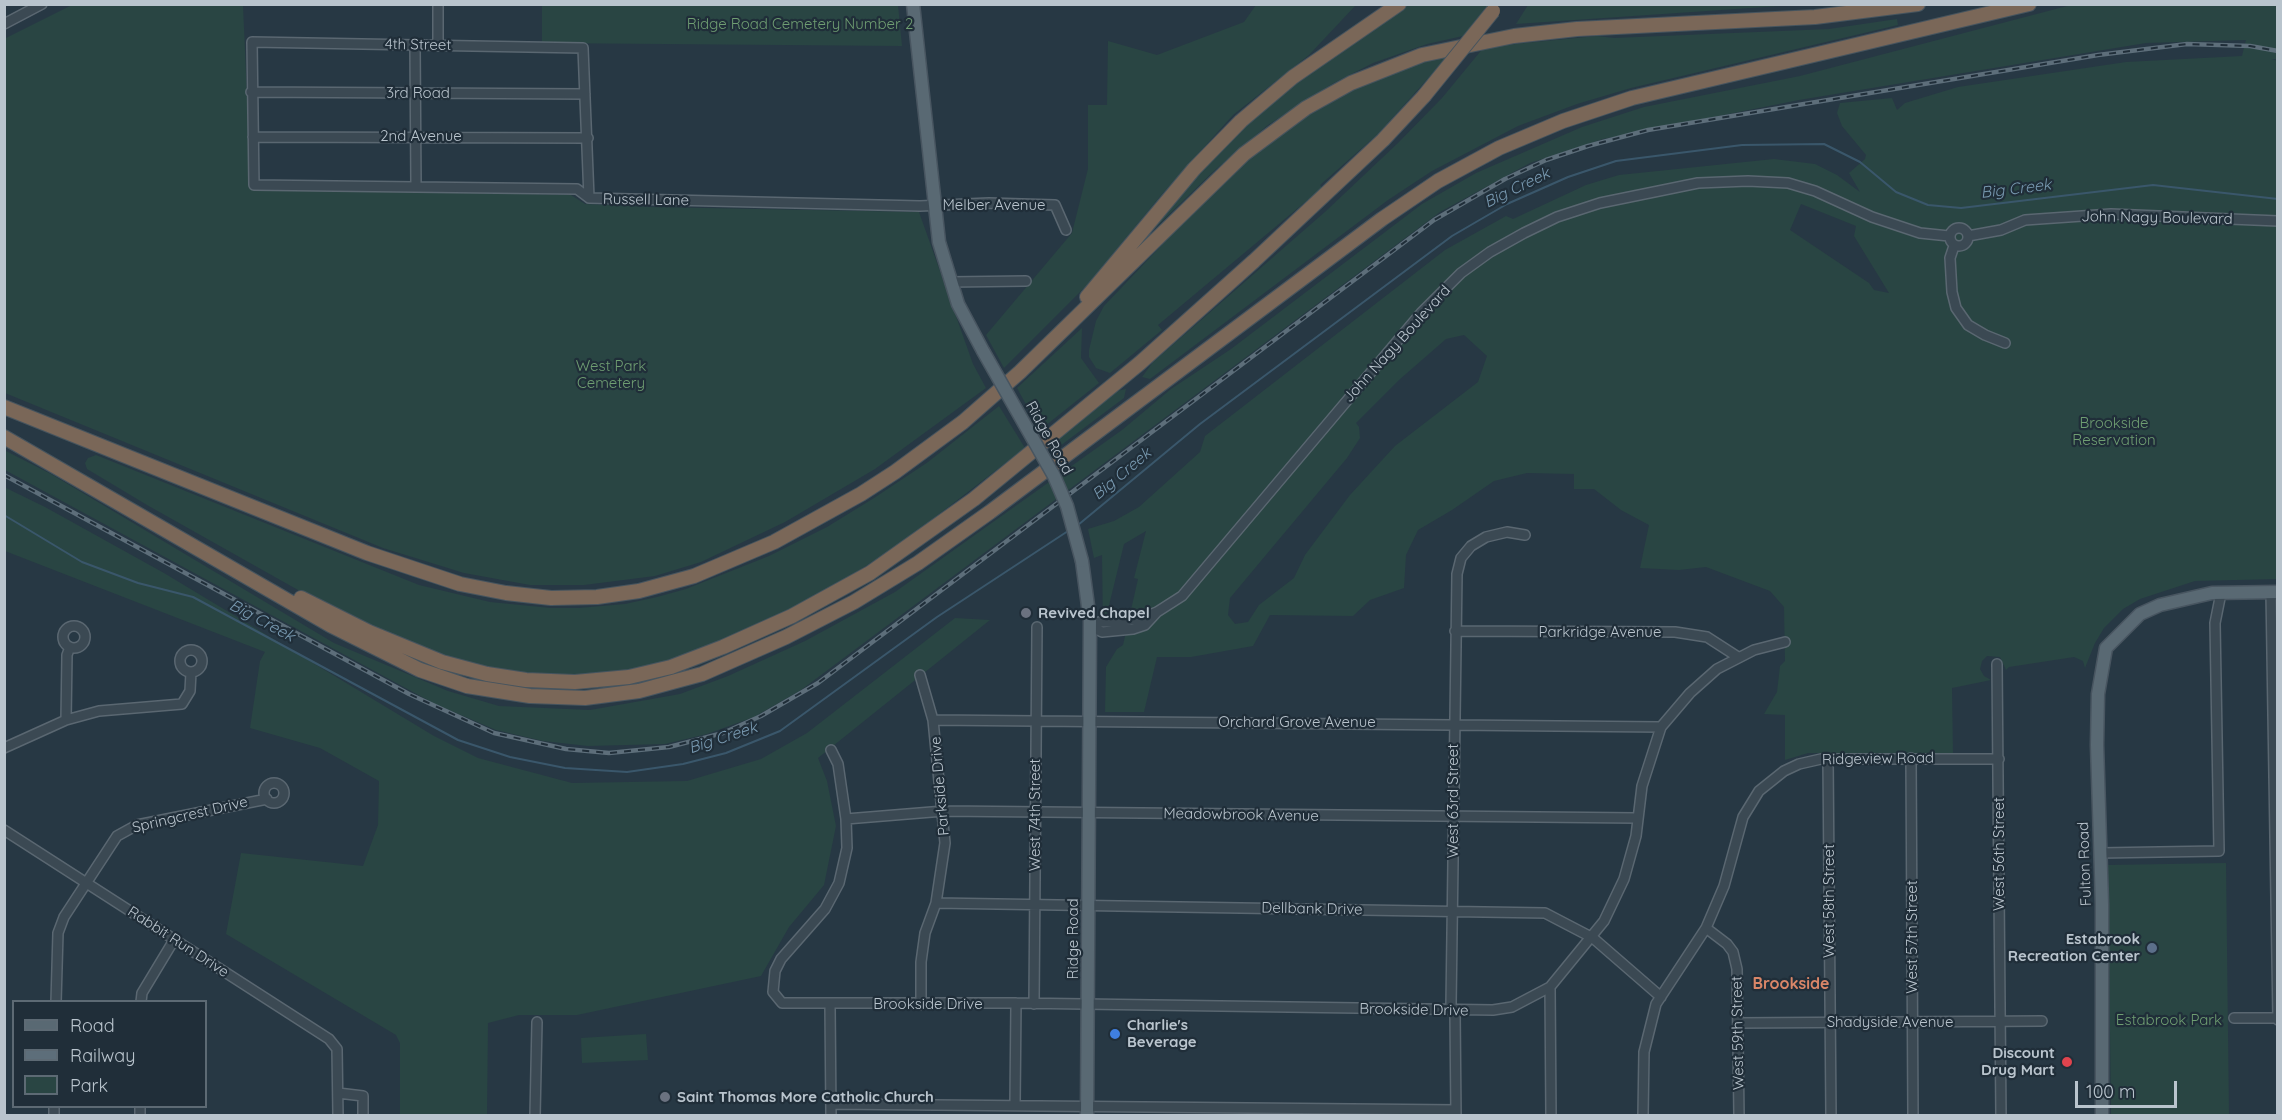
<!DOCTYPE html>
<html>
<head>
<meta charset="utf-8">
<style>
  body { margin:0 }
  #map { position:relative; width:2282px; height:1120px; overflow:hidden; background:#273844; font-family:Quicksand,sans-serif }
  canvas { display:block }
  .frame { position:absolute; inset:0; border:6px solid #b9c4cd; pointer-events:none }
  .legend { position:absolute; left:12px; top:1000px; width:195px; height:108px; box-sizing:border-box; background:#202e39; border:2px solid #5d6a74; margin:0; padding:8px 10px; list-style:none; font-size:18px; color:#b9c4cd }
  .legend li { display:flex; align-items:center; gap:12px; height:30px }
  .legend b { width:30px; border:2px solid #5d6a74 }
  .scale { position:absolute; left:2075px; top:1081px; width:102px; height:27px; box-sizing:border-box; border:3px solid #b9c4cd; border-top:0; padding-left:8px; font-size:18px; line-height:21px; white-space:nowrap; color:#b9c4cd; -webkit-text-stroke:4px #202e39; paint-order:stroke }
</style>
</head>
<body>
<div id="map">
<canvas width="2282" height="1120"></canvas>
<div class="frame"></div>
<ul class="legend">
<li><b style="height:8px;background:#596973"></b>Road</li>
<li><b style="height:8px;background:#5d6e7a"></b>Railway</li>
<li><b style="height:16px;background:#294543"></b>Park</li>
</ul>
<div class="scale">100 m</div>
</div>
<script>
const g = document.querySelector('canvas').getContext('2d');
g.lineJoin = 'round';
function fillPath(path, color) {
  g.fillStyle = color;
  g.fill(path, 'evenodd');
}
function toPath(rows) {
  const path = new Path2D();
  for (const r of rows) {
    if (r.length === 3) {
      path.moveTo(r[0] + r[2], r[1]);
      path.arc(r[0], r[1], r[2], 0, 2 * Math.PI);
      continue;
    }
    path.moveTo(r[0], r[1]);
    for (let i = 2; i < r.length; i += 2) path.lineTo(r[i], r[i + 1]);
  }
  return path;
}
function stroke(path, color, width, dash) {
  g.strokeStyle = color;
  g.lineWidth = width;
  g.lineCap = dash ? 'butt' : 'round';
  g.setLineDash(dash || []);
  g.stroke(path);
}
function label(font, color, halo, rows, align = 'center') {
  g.font = font + ' Quicksand,sans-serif';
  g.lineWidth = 4.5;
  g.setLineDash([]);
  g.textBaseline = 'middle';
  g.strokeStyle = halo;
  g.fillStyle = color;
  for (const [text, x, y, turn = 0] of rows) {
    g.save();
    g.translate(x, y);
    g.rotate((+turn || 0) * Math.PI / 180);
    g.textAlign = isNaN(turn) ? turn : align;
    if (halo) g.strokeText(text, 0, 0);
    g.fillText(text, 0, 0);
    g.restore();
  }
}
const green = toPath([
  [72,5,243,5,251,188,571,195,585,204,651,207,919,212,973,364,986,388,875,469,785,522,701,562,655,576,584,585,530,585,464,573,383,548,5,393,4,39],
  [542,5,898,5,902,46,542,43],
  [1256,5,1356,5,1309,55,1233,115,1163,193,1088,284,1004,368,986,335,1072,233,1088,169,1088,105,1107,105,1108,41,1157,55,1244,22],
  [1408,5,1488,5,1463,36,1427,44,1373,63,1332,84,1268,125,1215,170,1151,232,1148,231,1242,127,1290,83],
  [1528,5,1528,4,1795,5,1516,24],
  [2071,5,2277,5,2277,59,2271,59,2278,61,2277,579,2195,581,2140,599,2123,609,2104,628,2095,643,2085,668,2083,661,2074,657,2009,667,2006,670,2000,657,1987,656,1982,661,1980,669,1984,676,1991,680,1952,688,1953,754,1808,753,1785,760,1785,715,1764,714,1777,692,1780,666,1785,661,1784,607,1770,591,1706,567,1679,570,1640,568,1649,525,1621,510,1594,489,1574,489,1574,474,1527,473,1494,481,1452,510,1418,530,1406,555,1404,588,1370,600,1353,616,1270,615,1253,646,1191,657,1157,657,1144,712,1105,712,1106,667,1117,649,1123,645,1138,579,1134,578,1146,531,1124,544,1103,630,1102,555,1094,558,1088,529,1114,521,1139,507,1200,452,1205,436,1445,250,1506,216,1513,219,1586,185,1619,175,1774,159,1815,164,1837,175,1860,192,1849,173,1865,159,1866,155,1842,126,1837,113,1840,103,1892,98,1897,110,1905,103,1958,87,2126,62,2242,56,2246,40,2146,43,1799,100,1603,139,1530,163,1440,212,801,690,754,717,707,734,665,744,588,746,543,741,496,730,435,704,5,470,4,450,51,474,334,643,448,691,499,706,590,710,680,694,728,676,805,641,895,592,1122,430,1171,389,1231,349,1422,204,1476,173,1582,127,1644,107,1800,76],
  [1801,204,1856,226,1854,236,1889,293,1874,290,1869,283,1790,230],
  [1464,335,1487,356,1478,382,1395,446,1350,495,1305,555,1294,578,1259,605,1248,622,1235,624,1228,615,1230,598,1347,458,1360,438,1359,427,1356,423,1399,380,1446,339],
  [1897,19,1898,25,1631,88,1577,104,1518,126,1432,171,1388,200,1150,379,1142,377,1153,362,1326,211,1398,143,1442,98,1484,47,1597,36,1614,38,1829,29],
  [1449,55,1378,134,1320,185,1322,188,1158,325,1162,330,1110,373,1096,368,1089,357,1089,350,1096,321,1104,306,1220,184,1258,150,1294,124,1356,88,1420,63],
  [1082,328,1081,358,1099,383,1040,430,1017,388],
  [1126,389,1124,398,1052,452,1049,446,1117,391],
  [999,406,1025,448,899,545,828,590,770,620,673,661,621,673,568,678,498,671,456,661,383,633,298,590,147,505,87,469,85,463,88,458,96,455,419,585,490,602,551,608,579,608,625,604,657,597,686,589,769,556,827,527,874,498,928,462],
  [4,487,45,507,164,573,434,736,478,758,572,783,687,781,761,759,807,733,955,618,990,620,818,758,827,781,836,826,824,885,789,927,761,976,577,1015,519,1015,488,1023,487,1115,400,1115,400,1043,396,1035,226,934,241,853,363,866,378,825,379,781,320,748,250,728,260,661,265,652,5,551],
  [2226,863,2229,1115,2111,1115,2108,865],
  [646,1034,648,1060,582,1063,581,1038]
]);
const stream = toPath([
  [4,515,82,562,138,583,193,597,458,740,510,757,565,768,627,772,683,764,726,753,780,731,937,617,1068,531],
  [1078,525,1200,424,1452,236,1507,204,1568,177,1616,161,1742,145,1824,144,1860,162,1896,192,1928,205,1961,208,2153,185,2278,199]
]);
const minor = toPath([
  [438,4,438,46],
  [4,24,42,4],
  [415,46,416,186],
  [251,92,585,94],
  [253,137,588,138],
  [589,198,583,48,252,42,254,185,577,189,589,198,920,206,989,203,1055,205,1066,230],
  [1959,237,9],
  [1968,236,2001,230,2025,220,2111,214,2278,221],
  [1954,246,1950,258,1952,292,1956,308,1968,325,1985,335,2005,343],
  [950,282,1026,281],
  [2271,592,2278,1020],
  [1157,612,1145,625,1133,629,1102,632,1090,626,1099,622,1117,622,1142,618,1157,612,1182,596,1421,313,1461,273,1490,252,1524,233,1557,217,1600,203,1698,183,1748,181,1788,183,1815,191,1872,217,1920,233,1949,236],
  [74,637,11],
  [1455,631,1675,632,1707,637,1738,657],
  [191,661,11],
  [1997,664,2001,1116],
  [920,675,933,720,945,843,936,903,925,933,921,962,921,1005],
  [66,720,67,655,70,647],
  [933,720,1661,727],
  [4,748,66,720,99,711,182,704,190,691,191,672],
  [831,750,838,764,846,819,847,848,839,883,825,909,781,959,775,971,773,992,782,1003,1016,1003,1493,1010,1512,1007,1550,987,1604,921,1624,879,1636,836,1642,786,1661,727,1690,693,1717,669,1754,650,1785,642],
  [1828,758,1831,1116],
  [1911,758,1913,1116],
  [274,793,10],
  [846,819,944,811,1636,818],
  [4,830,329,1039,337,1049,338,1116],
  [2100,853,2219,851,2215,623,2221,593],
  [936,903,1545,913,1593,938,1661,997],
  [1706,928,1727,944,1733,952,1737,969,1739,1116],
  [1550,987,1551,1116],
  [56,1002,58,933,64,917,117,836,137,825,267,799],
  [141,1002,142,993,174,940],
  [1034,1004,1037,627],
  [830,1005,831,1116],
  [2234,1018,2278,1018],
  [1738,1023,2042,1021],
  [338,1093,363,1096,363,1116],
  [831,1104,1456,1110],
  [1015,1104,1016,1003],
  [54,1116,54,1106],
  [140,1116,140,1106],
  [535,1116,537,1022],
  [1456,1116,1455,1012,1451,1006,1457,574,1461,558,1471,546,1486,537,1507,532,1525,535],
  [1643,1116,1644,1052,1656,1004,1706,928,1724,886,1743,817,1759,791,1784,771,1799,764,1821,759,1999,759]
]);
const major = toPath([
  [913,4,939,242,958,304,983,351],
  [1082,561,1090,621,1087,1116],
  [2102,1116,2102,905,2097,745,2098,694,2106,648,2140,614,2160,605,2212,593,2278,592]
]);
const highway = toPath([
  [1087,297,1194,169,1241,121,1293,77,1399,4],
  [4,407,367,553,460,584,506,593,551,598,597,597,639,591,694,576,774,542,861,494,895,472,963,422,1020,372,1244,154,1306,108,1351,83,1422,55,1514,36,1577,29,1815,17,1918,4],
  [4,437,330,625,420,670,467,686,530,696,585,698,639,691,702,674,786,637,854,602,918,563,990,512,1382,219,1438,181,1499,148,1563,121,1632,98,2029,4],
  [301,598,369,632,442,662,487,674,526,680,575,682,629,677,671,667,723,647,792,616,870,573,974,499,1140,363,1254,261,1383,140,1424,96]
]);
const rail = toPath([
  [4,475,409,694,494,733,566,749,609,753,669,747,723,733,761,716,818,683,1434,220,1505,179,1546,160,1588,146,1648,130,2098,55,2187,44,2250,46,2278,51]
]);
const majorBridge = toPath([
  [983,351,1054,476,1067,506,1082,561]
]);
const highwayBridge = toPath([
  [1424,96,1493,11]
]);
const markers = [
  [1026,613,6,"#6b7280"],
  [2152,948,6,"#5c6f8a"],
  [1115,1034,6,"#3f7fe0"],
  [2067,1062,6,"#e0444e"],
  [665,1097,6,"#6b7280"]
];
const parkNames = [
  ["Ridge Road Cemetery Number 2",800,24],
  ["West Park",611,366],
  ["Cemetery",611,383],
  ["Brookside",2114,423],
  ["Reservation",2114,440],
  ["Estabrook Park",2169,1020]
];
const streetNames = [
  ["4th Street",418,45,1],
  ["3rd Road",418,93],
  ["2nd Avenue",421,136],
  ["Russell Lane",646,200,1],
  ["Melber Avenue",994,205],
  ["John Nagy Boulevard",2157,218,1],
  ["John Nagy Boulevard",1397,344,-48],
  ["Ridge Road",1049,438,61],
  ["Parkridge Avenue",1600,632],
  ["Orchard Grove Avenue",1297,722],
  ["Ridgeview Road",1878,759,-1],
  ["Parkside Drive",940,786,-95],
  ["West 63rd Street",1453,801,-90],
  ["Springcrest Drive",190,815,-13],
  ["West 74th Street",1035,815,-90],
  ["Meadowbrook Avenue",1241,815,1],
  ["West 56th Street",1999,854,-90],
  ["Fulton Road",2085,864,-92],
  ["West 58th Street",1829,901,-90],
  ["Dellbank Drive",1312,909,1],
  ["West 57th Street",1912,937,-90],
  ["Ridge Road",1073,939,-90],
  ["Rabbit Run Drive",178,942,33],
  ["Brookside Drive",928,1004],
  ["Brookside Drive",1414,1010,1],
  ["Shadyside Avenue",1890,1022],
  ["West 59th Street",1738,1033,-91]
];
const poiNames = [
  ["Revived Chapel",1038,613],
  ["Estabrook",2140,939,"right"],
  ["Recreation Center",2140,956,"right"],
  ["Charlie's",1127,1025],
  ["Beverage",1127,1042],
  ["Discount",2055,1053,"right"],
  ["Drug Mart",2055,1070,"right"],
  ["Saint Thomas More Catholic Church",677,1097]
];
const waterNames = [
  ["Big Creek",1517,188,-26],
  ["Big Creek",2016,189,-7],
  ["Big Creek",1122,474,-40],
  ["Big Creek",262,621,28],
  ["Big Creek",723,738,-18]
];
const neighbourhoodNames = [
  ["Brookside",1791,984]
];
fillPath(green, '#294543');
stroke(stream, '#3a576b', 2);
stroke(minor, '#5a6771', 12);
stroke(major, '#485560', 15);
stroke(highway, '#46545e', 16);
stroke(minor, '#3b4953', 9);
stroke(major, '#596973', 12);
stroke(highway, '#7a6758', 14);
stroke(rail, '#5d6e7a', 4.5);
stroke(rail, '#202e39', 2, [7]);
stroke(majorBridge, '#485560', 15, []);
stroke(highwayBridge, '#46545e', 16, []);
stroke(majorBridge, '#596973', 12);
stroke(highwayBridge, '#7a6758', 14);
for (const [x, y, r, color] of markers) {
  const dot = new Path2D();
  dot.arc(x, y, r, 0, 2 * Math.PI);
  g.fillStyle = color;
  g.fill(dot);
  stroke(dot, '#202e39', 2);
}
label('15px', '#6f9e72', '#202e39', parkNames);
label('15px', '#b9c4cd', '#202e39', streetNames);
label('bold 15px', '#b9c4cd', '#202e39', poiNames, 'left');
label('italic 16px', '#7899b0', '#202e39', waterNames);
label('bold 16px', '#d98668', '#202e39', neighbourhoodNames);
</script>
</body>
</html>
